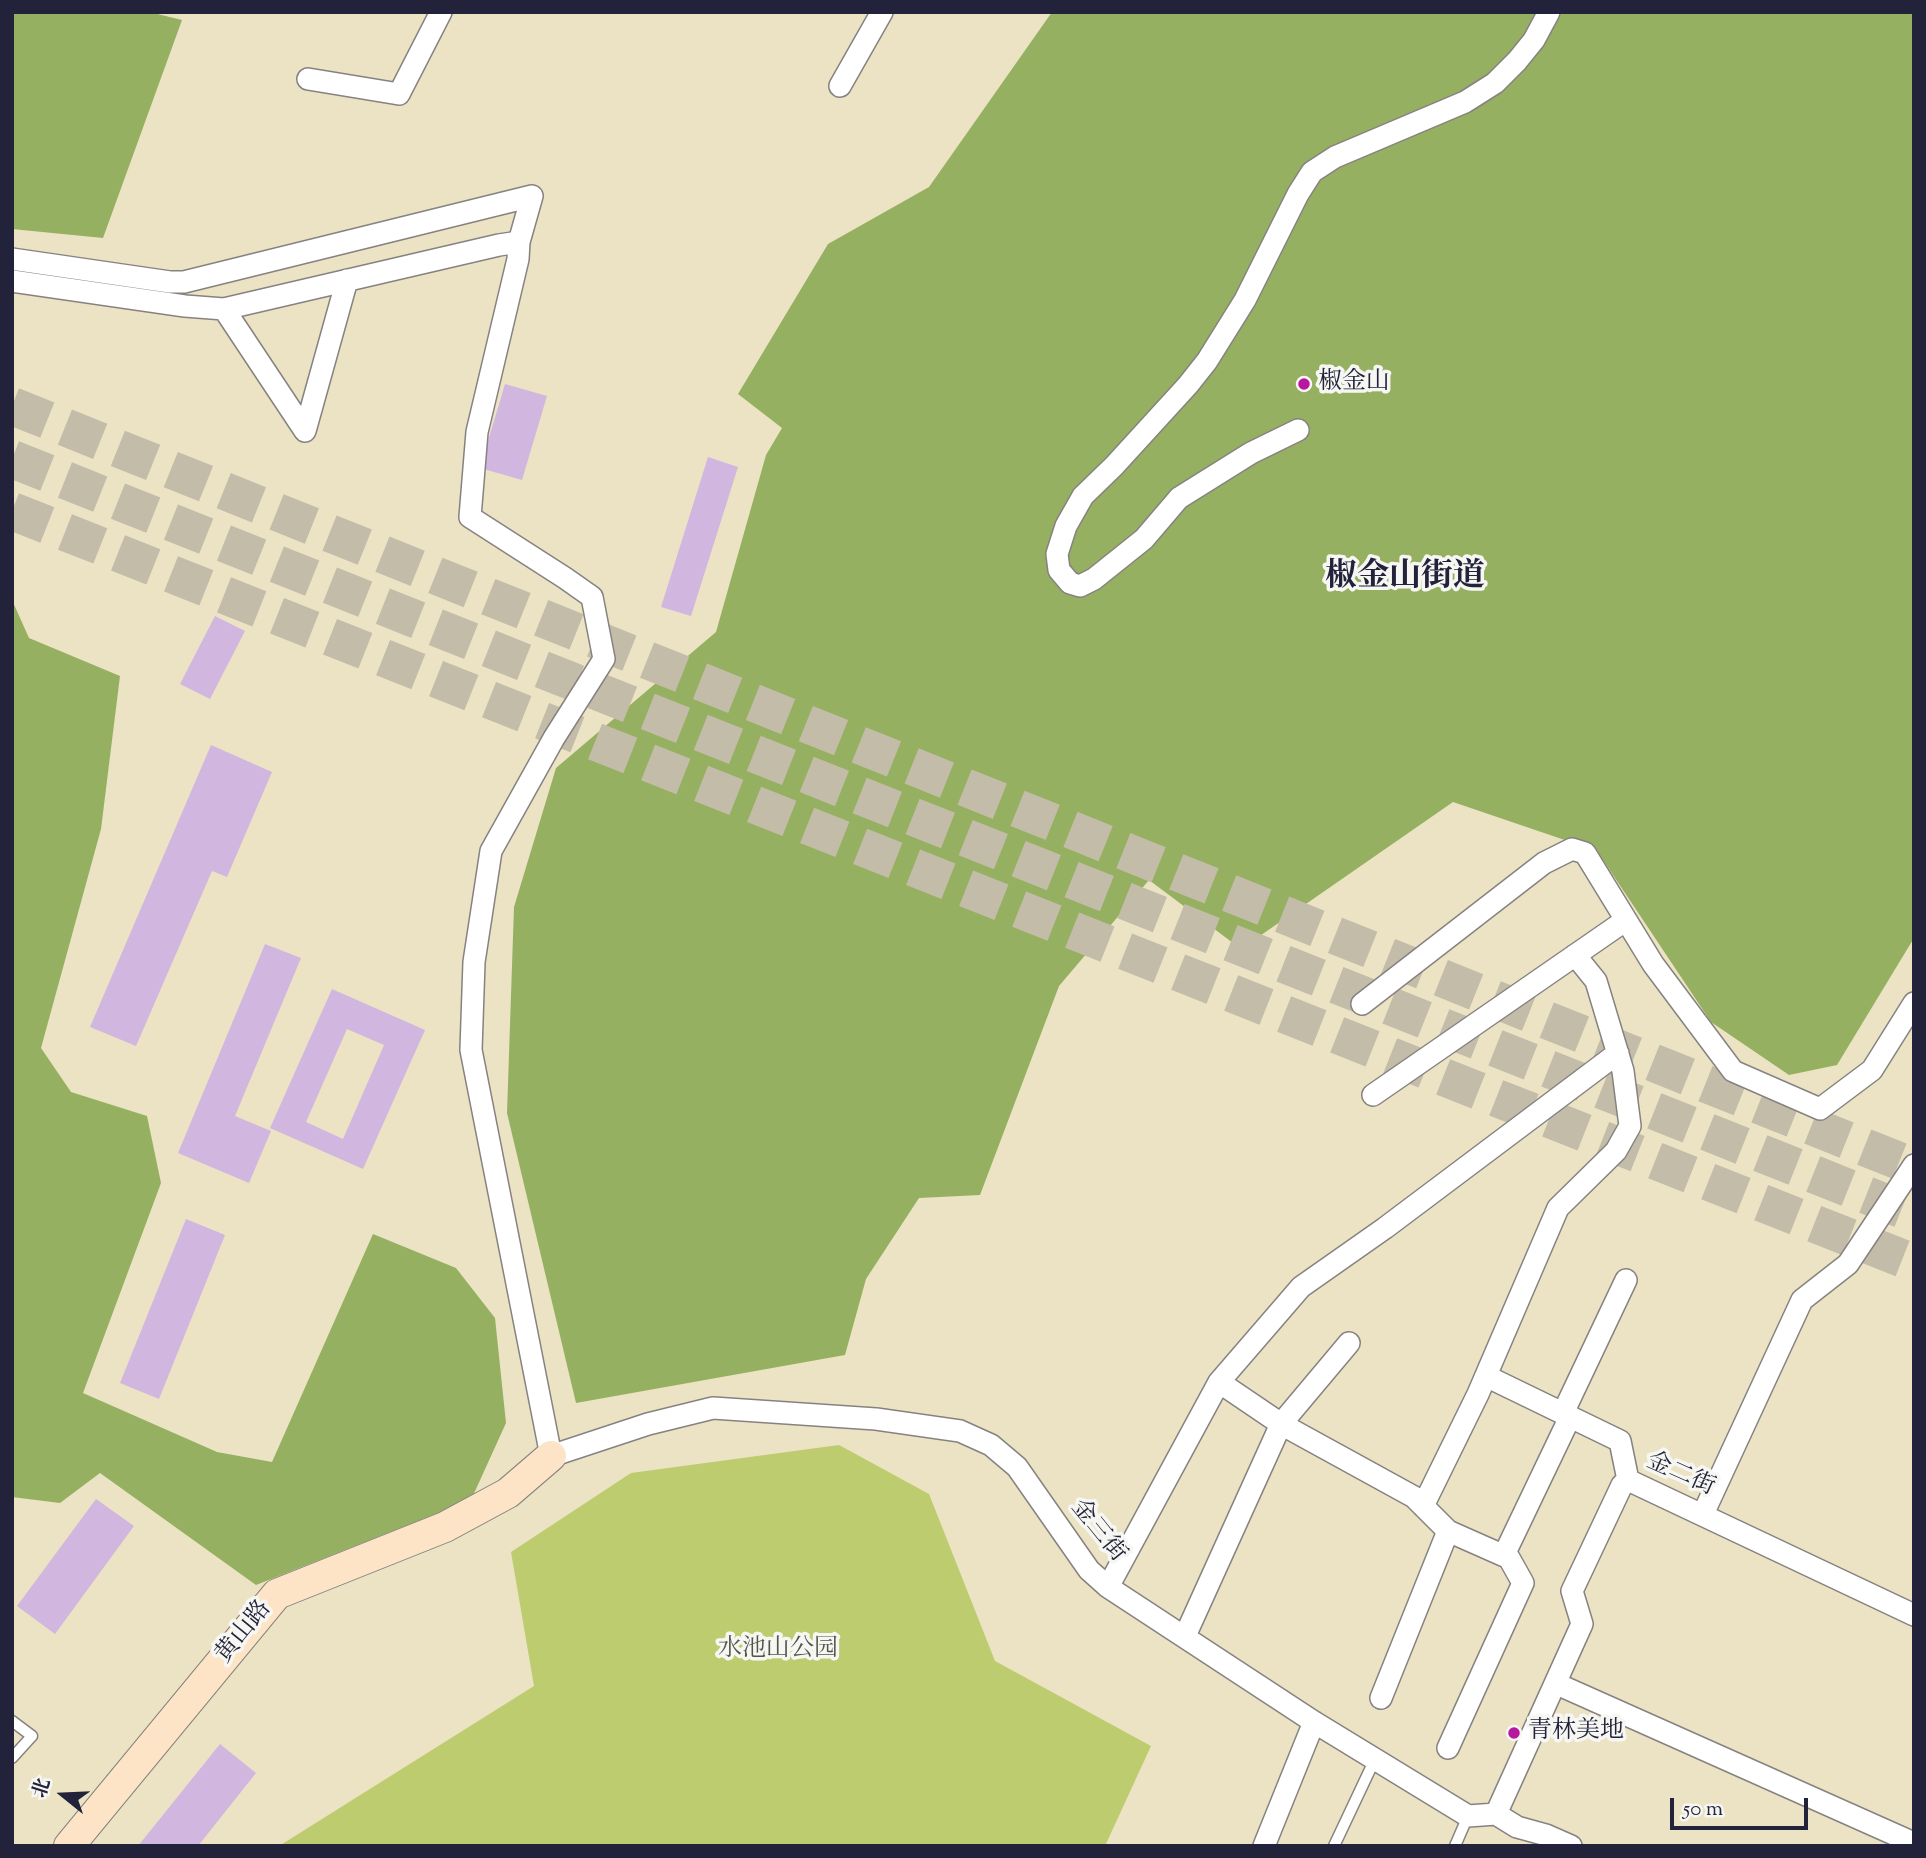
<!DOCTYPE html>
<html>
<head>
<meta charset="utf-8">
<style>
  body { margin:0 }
  #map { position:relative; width:1926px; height:1858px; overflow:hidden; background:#ebe3c4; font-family:"Sorts Mill Goudy","Noto Serif SC",serif }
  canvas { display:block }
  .frame { position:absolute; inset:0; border:14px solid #22223b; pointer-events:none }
  .north { position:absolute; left:28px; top:1760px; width:70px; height:70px; -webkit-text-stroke:5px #f6f6f2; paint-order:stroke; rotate:288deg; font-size:19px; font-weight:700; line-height:28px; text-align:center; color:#22223b }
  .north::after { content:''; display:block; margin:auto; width:24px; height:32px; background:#22223b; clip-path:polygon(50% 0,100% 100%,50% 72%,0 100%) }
  .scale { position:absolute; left:1670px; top:1798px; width:138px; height:32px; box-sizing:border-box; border:4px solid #22223b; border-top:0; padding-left:9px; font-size:21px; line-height:24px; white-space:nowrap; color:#22223b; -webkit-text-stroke:5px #f6f6f2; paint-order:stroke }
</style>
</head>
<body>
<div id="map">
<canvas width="1926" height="1858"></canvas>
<div class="frame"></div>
<div class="north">北</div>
<div class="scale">50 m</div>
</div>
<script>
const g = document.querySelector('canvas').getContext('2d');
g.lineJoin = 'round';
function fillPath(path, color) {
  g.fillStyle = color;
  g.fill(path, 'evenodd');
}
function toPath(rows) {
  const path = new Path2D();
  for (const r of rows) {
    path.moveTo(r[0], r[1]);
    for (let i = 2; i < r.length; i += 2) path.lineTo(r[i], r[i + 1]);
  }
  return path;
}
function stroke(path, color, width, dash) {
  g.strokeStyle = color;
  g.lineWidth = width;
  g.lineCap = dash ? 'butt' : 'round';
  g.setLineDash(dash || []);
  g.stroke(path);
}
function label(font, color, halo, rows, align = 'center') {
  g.font = font + ' "Sorts Mill Goudy","Noto Serif SC",serif';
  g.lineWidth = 7;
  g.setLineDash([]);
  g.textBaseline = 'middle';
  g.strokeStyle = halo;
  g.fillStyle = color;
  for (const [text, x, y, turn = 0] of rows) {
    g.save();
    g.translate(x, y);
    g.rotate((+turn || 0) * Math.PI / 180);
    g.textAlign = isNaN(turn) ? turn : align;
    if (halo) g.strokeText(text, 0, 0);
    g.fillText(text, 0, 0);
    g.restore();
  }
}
const green = toPath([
  [839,1445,929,1494,995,1661,1151,1746,1105,1846,279,1846,534,1686,511,1552,631,1473]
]);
const forest = toPath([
  [12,12,149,12,182,20,103,238,12,229],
  [1052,12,1914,12,1914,938,1837,1065,1789,1075,1711,1022,1597,851,1453,802,1241,949,1149,880,1059,986,980,1195,919,1198,866,1279,845,1355,576,1403,507,1113,514,907,556,768,716,632,766,455,782,428,738,394,828,244,929,187],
  [12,600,29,638,120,676,101,829,41,1048,71,1092,147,1116,161,1183,83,1393,217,1452,272,1462,373,1234,456,1268,495,1318,506,1423,471,1500,256,1585,100,1473,60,1503,12,1497]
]);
const building = toPath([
  [505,384,547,396,522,480,480,468],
  [708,457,738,467,691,616,661,607],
  [215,616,245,631,210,699,180,684],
  [211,745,272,772,227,877,212,871,136,1046,90,1027],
  [265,944,301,958,235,1116,271,1131,249,1183,178,1153],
  [332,989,425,1030,363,1169,270,1128],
  [347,1029,384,1045,343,1139,306,1122],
  [186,1219,225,1235,159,1399,120,1383],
  [96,1499,134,1526,55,1634,17,1606],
  [220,1744,256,1773,198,1846,138,1846]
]);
const highwayTunnel = toPath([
  [12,406,1914,1167],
  [12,459,1914,1214],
  [12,511,1914,1263]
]);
const lane = toPath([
  [12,1721,32,1736,12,1758],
  [1334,1846,1375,1759],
  [1455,1846,1468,1816]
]);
const street = toPath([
  [308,79,399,94,441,12],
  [840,86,882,12],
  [12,259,170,282,184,282,532,196,519,242],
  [12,281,185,306,224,309,499,245,519,242,518,259,477,432,470,517,565,578,592,597,604,659,554,738,491,851,474,962,471,1050,551,1456,648,1424,713,1408,876,1419,960,1431,991,1445,1017,1467,1089,1570,1108,1587,1314,1722,1468,1816,1496,1814,1517,1827,1546,1835,1571,1846],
  [224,309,305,431,347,280],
  [1298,430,1251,453,1179,498,1144,539,1094,579,1080,586,1070,583,1059,570,1057,554,1066,526,1083,496,1114,466,1188,385,1207,361,1245,300,1298,194,1312,172,1335,157,1465,102,1495,83,1517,61,1534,40,1549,12],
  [1362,1004,1544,863,1572,849,1585,853,1653,964,1733,1071,1820,1109,1872,1070,1914,1003],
  [1373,1095,1626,920],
  [1486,1376,1620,1441,1628,1480],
  [1219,1382,1281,1424,1414,1497,1448,1531,1509,1558,1523,1583,1448,1748],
  [1563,1413,1626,1280],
  [1423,1506,1478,1394,1558,1208,1616,1151,1630,1126,1623,1071,1596,981,1575,955],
  [1703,1514,1802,1300,1848,1264,1914,1165],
  [1504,1555,1570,1417],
  [1108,1587,1219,1382,1301,1287,1385,1228,1618,1053],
  [1185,1636,1281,1424,1349,1343],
  [1557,1684,1907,1840],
  [1381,1698,1448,1531],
  [1496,1814,1582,1624,1572,1591,1622,1485,1628,1480,1914,1615],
  [1264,1846,1314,1722]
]);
const secondary = toPath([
  [69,1846,277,1594,445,1527,508,1493,551,1456]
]);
const markers = [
  [1304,384,7,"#b5179e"],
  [1514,1733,7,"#b5179e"]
];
const poiNames = [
  ["椒金山",1318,384],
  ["青林美地",1528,1733]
];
const streetNames = [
  ["金二街",1680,1476,24],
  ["金三街",1097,1532,51],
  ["黄山路",245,1633,-51]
];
const parkNames = [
  ["水池山公园",778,1651]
];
const districtNames = [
  ["椒金山街道",1405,580]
];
fillPath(green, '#bdcc6e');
fillPath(forest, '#96b061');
fillPath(building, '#d1b6e0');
stroke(highwayTunnel, '#c3bca9', 38, [38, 19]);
stroke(lane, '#868280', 13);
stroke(street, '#868280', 24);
stroke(secondary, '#868280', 32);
stroke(lane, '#fff', 10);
stroke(street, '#fff', 21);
stroke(secondary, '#fee4c6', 30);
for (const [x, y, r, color] of markers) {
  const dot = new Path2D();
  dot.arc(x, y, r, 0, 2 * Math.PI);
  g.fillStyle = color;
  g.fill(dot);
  stroke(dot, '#f6f6f2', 2.5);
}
label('24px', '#22223b', '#f6f6f2', poiNames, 'left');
label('24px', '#22223b', '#f6f6f2', streetNames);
label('24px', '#50554a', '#f6f6f2', parkNames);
label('bold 32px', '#22223b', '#f6f6f2', districtNames);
</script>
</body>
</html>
